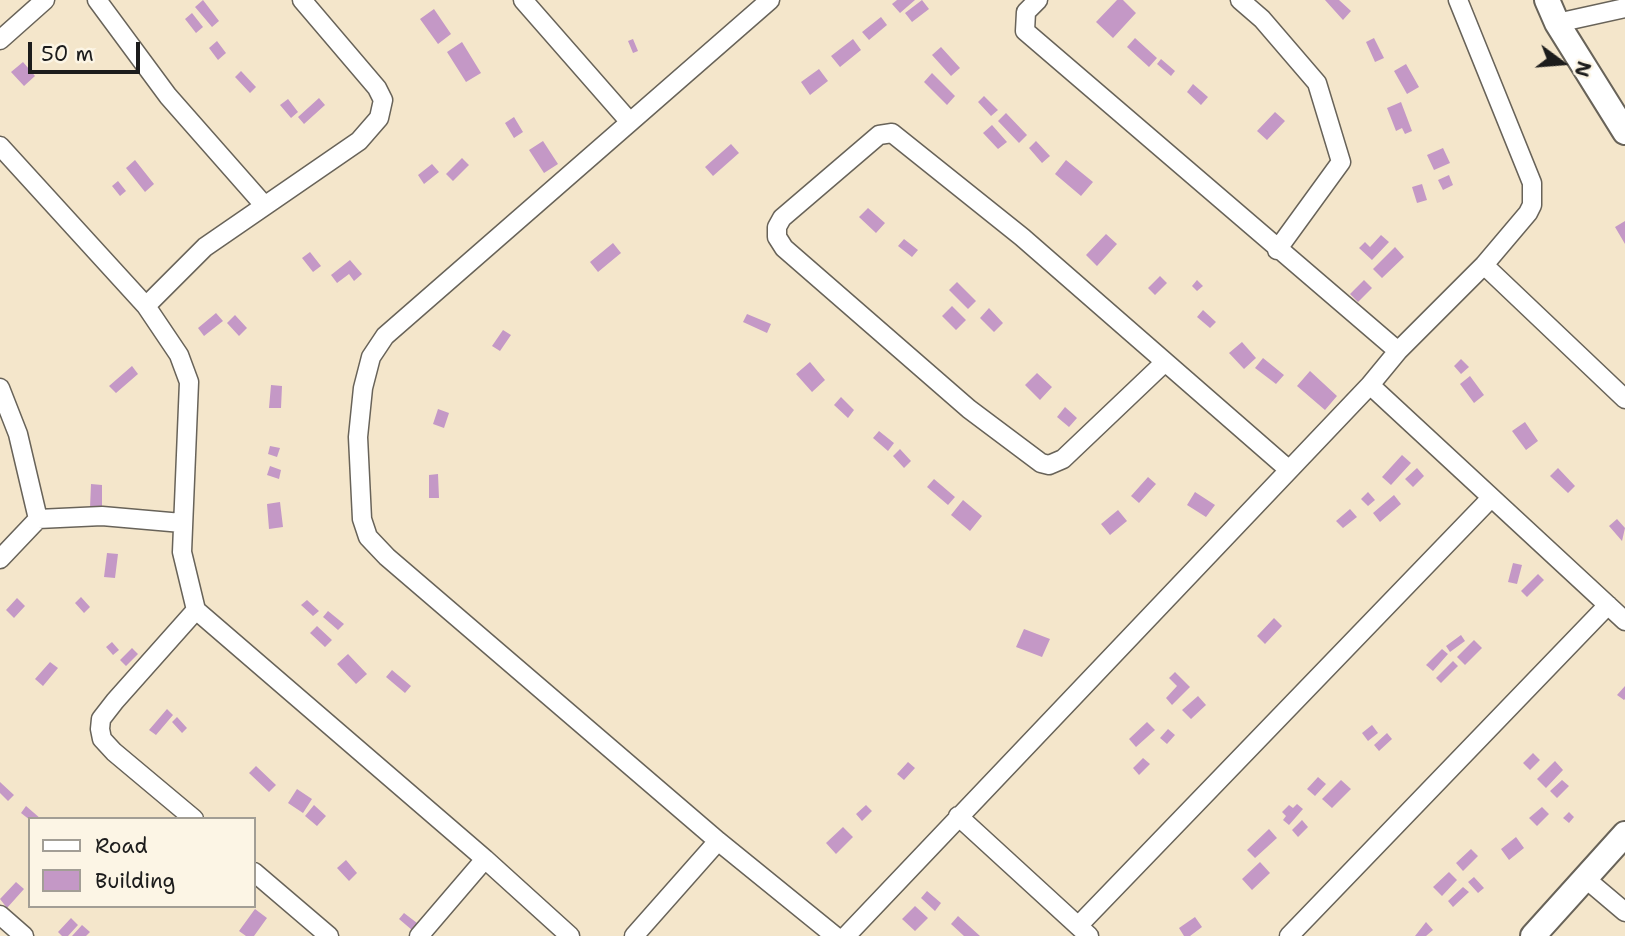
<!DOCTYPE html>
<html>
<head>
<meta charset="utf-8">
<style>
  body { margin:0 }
  #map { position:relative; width:1625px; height:936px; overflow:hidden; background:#f4e6cb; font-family:"Shantell Sans",sans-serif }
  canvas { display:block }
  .legend { position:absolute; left:28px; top:817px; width:228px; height:91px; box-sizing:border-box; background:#fcf5e5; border:2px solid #a29e95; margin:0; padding:9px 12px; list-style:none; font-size:21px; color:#1c1c1c }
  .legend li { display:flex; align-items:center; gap:14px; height:35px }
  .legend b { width:35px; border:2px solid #a29e95 }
  .north { position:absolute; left:1527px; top:28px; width:70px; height:70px; -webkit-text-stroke:5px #fcf5e5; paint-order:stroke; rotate:106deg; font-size:19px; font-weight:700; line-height:28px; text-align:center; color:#1c1c1c }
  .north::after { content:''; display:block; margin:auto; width:24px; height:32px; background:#1c1c1c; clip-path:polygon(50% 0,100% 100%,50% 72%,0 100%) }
  .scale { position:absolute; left:28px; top:42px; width:112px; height:32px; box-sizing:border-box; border:4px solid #1c1c1c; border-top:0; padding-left:9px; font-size:21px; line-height:24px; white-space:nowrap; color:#1c1c1c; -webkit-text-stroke:5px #fcf5e5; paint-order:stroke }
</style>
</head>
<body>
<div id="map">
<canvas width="1625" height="936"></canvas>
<ul class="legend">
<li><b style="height:9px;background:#fff"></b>Road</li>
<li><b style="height:19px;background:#c498c6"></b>Building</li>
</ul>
<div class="north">N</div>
<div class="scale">50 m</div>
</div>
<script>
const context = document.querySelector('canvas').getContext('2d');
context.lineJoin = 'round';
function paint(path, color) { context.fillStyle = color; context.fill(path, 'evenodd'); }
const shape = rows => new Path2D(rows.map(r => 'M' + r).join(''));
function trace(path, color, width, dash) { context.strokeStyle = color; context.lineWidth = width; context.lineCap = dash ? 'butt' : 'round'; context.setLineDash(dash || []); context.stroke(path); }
paint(shape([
  [203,0,219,21,212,27,195,7],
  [897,0,915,0,900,13,892,4],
  [922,0,929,9,912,22,905,13],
  [1117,0,1123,0,1136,13,1113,38,1096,22],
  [1325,0,1339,0,1351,11,1343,20],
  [434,9,451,34,438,44,420,19],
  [192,13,203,27,196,33,185,19],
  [881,17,887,25,869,40,862,32],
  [1135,38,1157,58,1149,67,1127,47],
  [1374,38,1384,58,1375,62,1366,42],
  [633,39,638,51,633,53,628,41],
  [853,39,861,50,840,67,831,56],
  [217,41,226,53,218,60,209,48],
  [462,42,481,73,466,82,447,52],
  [941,47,960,68,951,76,932,55],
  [1161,59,1175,71,1171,76,1157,64],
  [23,62,35,76,24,86,11,72],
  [1406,64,1419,87,1407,94,1394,71],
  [819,69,828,81,810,95,801,82],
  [241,71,256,87,250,93,235,77],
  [932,73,955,96,947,105,924,82],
  [1193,84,1208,97,1201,105,1187,92],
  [984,96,998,110,991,116,978,102],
  [319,98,325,105,304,124,298,117],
  [288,99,298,112,291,118,280,105],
  [1401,102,1412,131,1405,134,1402,128,1396,131,1387,108],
  [1275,112,1285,121,1267,140,1257,131],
  [1006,113,1027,135,1019,143,998,121],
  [514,117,523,132,514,138,505,123],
  [992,125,1007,142,998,149,983,133],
  [543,141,558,164,544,173,529,150],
  [1036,141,1050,156,1042,163,1029,148],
  [731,144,739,153,713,176,705,167],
  [1443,148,1450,163,1434,170,1427,155],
  [462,158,469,165,453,181,446,174],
  [135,160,154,184,145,192,126,168],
  [1066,160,1093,182,1081,196,1055,174],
  [432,164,439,172,424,184,418,175],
  [1449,175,1453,185,1443,190,1438,180],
  [118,181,126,191,120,196,112,186],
  [1422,184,1427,200,1417,203,1412,187],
  [868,208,885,223,876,233,859,217],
  [1625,221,1625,244,1615,227],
  [1106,234,1117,244,1097,266,1086,255],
  [1381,235,1389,242,1372,260,1359,248,1365,242,1370,247],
  [904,239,918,250,912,257,898,246],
  [613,243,621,253,598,272,590,262],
  [1395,247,1404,257,1382,278,1373,269],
  [310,252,321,266,313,272,302,258],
  [350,260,362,274,354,281,349,274,337,283,331,275],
  [1160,276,1167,283,1155,295,1148,288],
  [1197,280,1203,286,1197,291,1192,286],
  [1364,280,1372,288,1358,302,1350,294],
  [957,282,976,301,968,309,949,290],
  [952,306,966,320,956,330,942,316],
  [989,308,1003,323,994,332,980,318],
  [1203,310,1216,322,1210,328,1197,317],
  [216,313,223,321,204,336,198,328],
  [747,314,771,324,767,333,743,322],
  [235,315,247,328,239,336,227,323],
  [503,330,511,335,500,351,492,346],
  [1242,342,1256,358,1244,369,1229,353],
  [1263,358,1284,375,1276,384,1255,368],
  [1461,359,1469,367,1461,374,1454,366],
  [810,362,825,380,812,392,796,374],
  [132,366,138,374,116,393,109,386],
  [1310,371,1337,396,1325,410,1297,386],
  [1037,373,1052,387,1040,400,1025,385],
  [1470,376,1484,395,1474,403,1460,384],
  [271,385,282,386,281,408,269,408],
  [841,397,854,410,848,418,834,405],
  [1065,407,1077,418,1069,427,1057,417],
  [438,409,449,413,444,428,433,424],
  [1525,422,1538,441,1526,450,1512,431],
  [879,431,894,443,888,451,873,438],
  [270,446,280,448,277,457,268,454],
  [900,449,911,461,904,468,893,456],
  [1402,455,1411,463,1391,485,1382,477],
  [270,466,281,470,279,479,267,475],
  [1417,468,1424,476,1413,487,1405,479],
  [1558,468,1575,486,1568,493,1550,476],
  [438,474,439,498,429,498,429,475],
  [1148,477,1156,484,1139,503,1131,496],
  [934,479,955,497,948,505,927,487],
  [91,484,102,485,102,508,90,508],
  [1195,492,1215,505,1206,517,1187,505],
  [1368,492,1375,500,1368,506,1361,499],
  [1394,495,1401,504,1380,522,1373,513],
  [963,500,982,516,970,531,951,515],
  [280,502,283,527,269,529,267,504],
  [1350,509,1357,517,1343,528,1336,521],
  [1118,510,1127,521,1110,535,1101,524],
  [1617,519,1625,528,1622,541,1609,526],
  [107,553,118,554,115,578,104,577],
  [1513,563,1522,565,1517,584,1508,582],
  [1538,574,1544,580,1527,597,1521,591],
  [81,597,90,607,84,613,75,603],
  [17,598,25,606,14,618,6,610],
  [307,600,319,611,313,616,301,605],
  [328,611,344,624,338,630,323,617],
  [1274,618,1282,626,1265,644,1257,636],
  [317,626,332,640,325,647,310,633],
  [1024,629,1050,639,1042,657,1016,647],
  [1461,635,1465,641,1450,652,1446,646],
  [1474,640,1482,648,1465,665,1457,657],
  [112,642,119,650,113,655,106,647],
  [132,648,138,654,126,666,120,660],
  [1442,649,1448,654,1433,671,1426,665],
  [348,654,367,674,356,684,337,664],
  [1453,661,1458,666,1441,683,1436,678],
  [50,662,58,668,43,686,35,679],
  [392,670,411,686,405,693,386,677],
  [1175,672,1190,687,1172,705,1166,698,1177,686,1169,678],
  [1625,686,1625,699,1624,700,1617,695],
  [1198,696,1206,705,1191,719,1182,710],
  [167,709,173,715,156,735,149,730],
  [177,717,187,728,182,733,172,722],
  [1147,722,1155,730,1136,747,1129,739],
  [1372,725,1378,733,1368,741,1362,733],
  [1168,729,1175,735,1167,744,1160,738],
  [1387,733,1392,739,1379,751,1374,745],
  [1533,753,1540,760,1530,770,1523,763],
  [1143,758,1150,764,1139,775,1133,768],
  [1555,761,1563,770,1546,788,1537,779],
  [908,762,915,768,904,780,897,774],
  [256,766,276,785,269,792,249,773],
  [1318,777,1326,784,1315,796,1307,789],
  [1341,780,1351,789,1332,808,1322,799],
  [1562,780,1569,786,1557,798,1550,791],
  [0,782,14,795,8,801,0,793],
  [297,789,312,799,303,813,288,803],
  [1297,804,1303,809,1289,825,1283,820,1286,816,1282,812,1289,805,1293,808],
  [314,805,326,816,317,826,305,816],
  [866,805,872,811,862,821,856,814],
  [26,806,41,819,30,820,21,813],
  [1542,807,1549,814,1537,826,1529,818],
  [1569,812,1574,817,1569,823,1563,818],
  [1302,820,1308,827,1298,837,1292,830],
  [843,827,853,837,836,854,826,843],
  [1269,829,1277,838,1255,858,1247,850],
  [1516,837,1524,848,1509,860,1501,849],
  [1471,849,1478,856,1463,871,1456,863],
  [346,860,357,873,349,881,337,868],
  [1260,862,1270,873,1252,890,1242,879],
  [1449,872,1457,880,1442,896,1433,887],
  [1474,877,1484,888,1478,893,1468,882],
  [16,882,24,889,7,908,0,899],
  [1463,887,1469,892,1453,907,1448,901],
  [927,891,941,903,935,911,921,898],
  [915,906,928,918,915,931,902,919],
  [255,909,267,918,254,936,246,936,239,931],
  [404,913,417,923,412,930,399,919],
  [958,916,980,936,964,936,951,924],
  [1195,917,1202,927,1190,936,1184,936,1179,928],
  [71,918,78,925,68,936,62,936,58,932],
  [1426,922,1433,930,1426,936,1415,936],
  [82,925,90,932,86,936,72,936]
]), '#c498c6');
const street = shape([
  [97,0,168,96,264,205],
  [523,0,629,121],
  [770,0,385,336,371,357,363,388,358,437,362,519,368,537,387,557,718,841,835,936],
  [1038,0,1026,12,1025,31,1398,351],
  [1240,0,1262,19,1317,83,1341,162,1277,250],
  [1557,23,1625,8],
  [0,40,45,0],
  [0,146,146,306,179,355,189,382,182,552,196,610,485,859,570,936],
  [1484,265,1625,399],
  [146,306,205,247,359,141,379,118,383,100,377,88,302,0],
  [1164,363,1063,459,1049,465,1041,463,969,409,784,248,777,237,777,227,782,218,879,135,892,133,1022,237,1288,469],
  [1370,385,1625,621],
  [0,388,18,434,38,519],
  [0,559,38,519,102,516,182,523],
  [958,816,1089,936],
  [194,819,114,752,102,739,100,729,101,719,115,701,196,610],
  [254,872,329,936],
  [1586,879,1625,912],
  [0,915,24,936],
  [1078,926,1491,498],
  [419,936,485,859],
  [634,936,718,841],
  [846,936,1370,385,1398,351,1484,265,1528,213,1532,205,1532,183,1458,0],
  [1289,936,1608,605]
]);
const secondary = shape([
  [1547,0,1557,23,1625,132],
  [1533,936,1625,834]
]);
trace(street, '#686359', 21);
trace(secondary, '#686359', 28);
trace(street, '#fff', 18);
trace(secondary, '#fff', 24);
</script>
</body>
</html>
